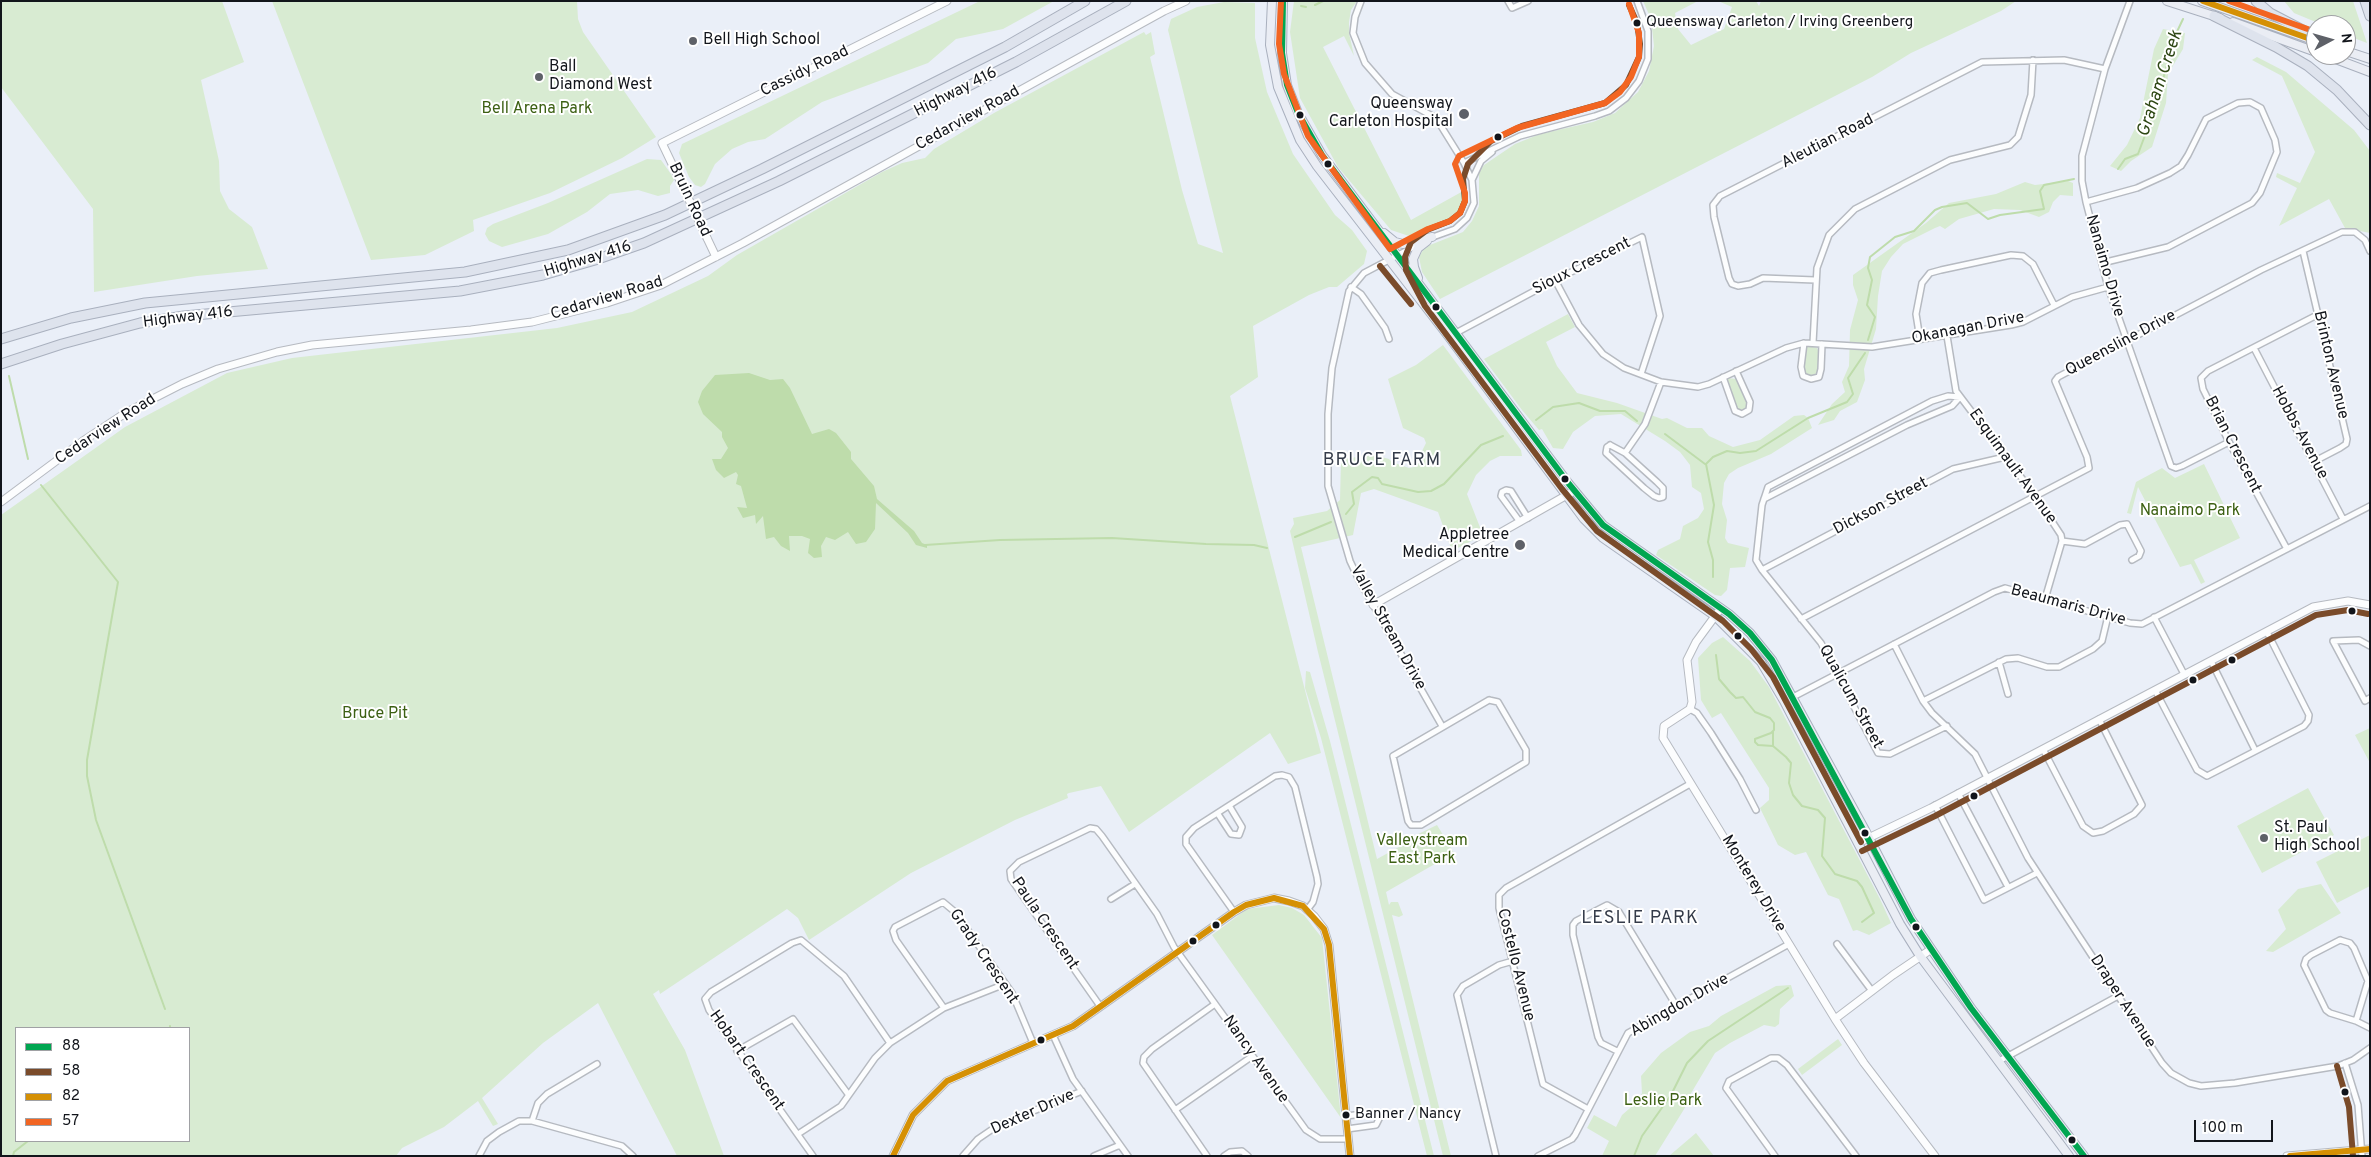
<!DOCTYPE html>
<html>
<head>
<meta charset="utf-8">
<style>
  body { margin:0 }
  #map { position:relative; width:2371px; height:1157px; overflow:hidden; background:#eaeff8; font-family:Overpass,sans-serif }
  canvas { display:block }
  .frame { position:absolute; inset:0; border:2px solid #12151b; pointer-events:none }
  .legend { position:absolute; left:15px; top:1027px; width:175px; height:115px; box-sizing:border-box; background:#fff; border:1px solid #a0a1a4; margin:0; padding:6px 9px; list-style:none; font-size:15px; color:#12151b }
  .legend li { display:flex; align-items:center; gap:10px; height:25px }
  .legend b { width:25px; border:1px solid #a0a1a4 }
  .north { position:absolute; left:2306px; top:15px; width:50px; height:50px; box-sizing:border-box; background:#fff; border:1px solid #a0a1a4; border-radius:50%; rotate:84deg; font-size:14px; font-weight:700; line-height:20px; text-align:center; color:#12151b }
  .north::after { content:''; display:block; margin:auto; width:18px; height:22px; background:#5e6168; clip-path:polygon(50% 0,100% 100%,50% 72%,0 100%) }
  .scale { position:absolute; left:2194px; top:1120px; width:79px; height:22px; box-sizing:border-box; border:2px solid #12151b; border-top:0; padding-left:6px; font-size:15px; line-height:18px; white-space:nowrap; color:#12151b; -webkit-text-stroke:4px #fff; paint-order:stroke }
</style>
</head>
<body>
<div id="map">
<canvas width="2371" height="1157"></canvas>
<div class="frame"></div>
<ul class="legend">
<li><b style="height:6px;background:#00a651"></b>88</li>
<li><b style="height:6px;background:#7a4b2a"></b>58</li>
<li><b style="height:6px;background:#d59004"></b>82</li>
<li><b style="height:6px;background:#f26522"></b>57</li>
</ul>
<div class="north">N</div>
<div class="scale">100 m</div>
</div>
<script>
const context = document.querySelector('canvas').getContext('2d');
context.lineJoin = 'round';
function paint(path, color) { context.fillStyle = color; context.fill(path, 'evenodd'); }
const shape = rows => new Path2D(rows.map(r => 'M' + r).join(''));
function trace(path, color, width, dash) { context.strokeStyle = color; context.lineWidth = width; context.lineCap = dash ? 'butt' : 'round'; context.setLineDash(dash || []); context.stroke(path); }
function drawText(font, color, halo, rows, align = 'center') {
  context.font = font + ' Overpass,sans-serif'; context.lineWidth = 4; context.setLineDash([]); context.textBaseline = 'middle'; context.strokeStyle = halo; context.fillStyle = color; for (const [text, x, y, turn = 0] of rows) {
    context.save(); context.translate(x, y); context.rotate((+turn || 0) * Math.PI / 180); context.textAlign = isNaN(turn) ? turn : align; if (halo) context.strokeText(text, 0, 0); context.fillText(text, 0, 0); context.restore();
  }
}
paint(shape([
  [1,1,222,1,244,62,201,80,219,161,220,191,229,209,252,227,268,269,197,276,94,292,93,209,1,87],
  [272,1,577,1,578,19,583,32,656,137,622,158,550,193,473,220,474,231,425,255,371,260],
  [980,1,1054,1,1003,29,956,39,928,63,822,102,765,139,748,142,732,149,715,164,705,184,701,187,695,185,689,177,679,153,682,144],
  [1294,1,1357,1,1351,10,1349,22,1349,33,1354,56,1344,36,1323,47,1411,220,1465,190,1465,206,1453,223,1412,237,1391,230,1338,167,1300,98,1290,32],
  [1643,1,1698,1,1675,13,1678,29,1691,45,1724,29,1732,7,1718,1,1756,1,1759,6,1761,1,2016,1,2001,11,1911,53,1872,77,1440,299,1422,272,1419,257,1423,250,1430,245,1463,232,1472,221,1479,206,1479,173,1484,165,1515,144,1540,134,1593,122,1615,113,1638,92,1649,71,1654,46,1651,19],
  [2284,1,2353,1,2367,43,2346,35,2346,25,2323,25,2294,13],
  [1224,2,1255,3,1255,38,1267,92,1293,154,1335,215,1352,230,1367,251,1364,264,1337,287,1329,287,1309,295,1253,326,1258,377,1230,396,1321,753,1288,764,1270,733,1129,832,1101,786,1069,793,1067,794,1068,798,1015,820,911,873,809,940,798,918,787,909,660,994,659,990,653,994,685,1050,724,1156,677,1156,598,1003,543,1043,482,1098,498,1124,493,1126,478,1101,444,1127,402,1148,396,1156,1,1156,1,515,125,427,227,373,292,358,557,328,632,312,708,276,737,255,882,172,902,163,925,158,934,149,994,113,1144,32,1146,35,1151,32,1155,54,1150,57,1182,190,1198,244,1223,253,1168,30,1171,19,1197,7],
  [16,1028,189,1028,189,1141,16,1141],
  [2163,29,2185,33,2183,49,2168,74,2166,103,2152,147,2131,161,2121,171,2110,166,2127,145,2140,118,2154,49],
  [2257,57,2286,72,2354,130,2370,151,2370,233,2345,228,2329,199,2279,226,2297,188,2276,177,2277,173,2300,183,2315,152,2282,76,2252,60],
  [647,159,661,160,671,174,674,180,670,186,670,193,658,196,638,190,610,194,587,212,548,234,502,247,489,241,485,234,487,228,493,224,548,203],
  [2068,181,2073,183,2073,196,2060,195,2053,202,2049,212,2039,217,2020,210,1994,209,1959,219,1945,229,1940,226,1935,228,1903,244,1891,257,1882,271,1878,296,1876,329,1864,369,1865,380,1857,402,1840,411,1834,420,1818,425,1832,404,1845,392,1842,382,1849,366,1850,330,1858,300,1853,285,1853,275,1926,223,1949,203,1996,194,2025,182,2035,185],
  [1568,314,1575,327,1546,342,1557,366,1577,393,1617,403,1662,419,1667,418,1687,428,1702,428,1709,436,1733,447,1760,440,1794,416,1804,415,1808,418,1812,428,1771,454,1738,468,1729,474,1724,483,1722,504,1727,520,1725,538,1728,543,1749,548,1745,567,1730,568,1727,590,1721,596,1715,595,1656,555,1658,550,1680,539,1683,526,1698,518,1704,509,1701,493,1692,487,1690,465,1680,452,1665,441,1621,414,1595,416,1573,432,1563,449,1553,448,1542,429,1539,430,1522,410,1484,359],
  [1443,345,1521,450,1522,456,1500,456,1490,461,1476,475,1467,494,1483,535,1452,551,1438,512,1374,489,1361,493,1353,535,1301,547,1377,859,1410,841,1414,836,1437,825,1454,853,1386,892,1389,905,1391,902,1398,902,1403,915,1399,917,1392,915,1451,1156,1443,1156,1318,652,1290,531,1294,524,1293,518,1327,511,1340,500,1341,459,1374,455,1389,459,1392,462,1409,468,1414,467,1426,443,1424,438,1403,428,1388,379,1416,365],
  [1808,346,1817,348,1819,352,1818,373,1810,377,1803,373,1803,369,1805,350],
  [1728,378,1736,379,1749,404,1744,412,1737,410,1727,383],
  [2204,464,2240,538,2194,560,2205,582,2201,584,2191,564,2180,567,2138,487,2131,514,2127,513,2136,482,2162,468,2175,478],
  [1723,637,1750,661,1769,687,1880,899,1891,923,1869,935,1857,930,1853,931,1839,899,1828,895,1806,852,1795,855,1778,845,1760,808,1769,800,1769,788,1721,713,1712,718,1701,700,1698,658,1712,643],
  [1306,671,1310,672,1330,741,1434,1156,1427,1156,1321,738,1305,688],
  [2370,728,2370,763,2355,735],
  [2308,788,2334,835,2262,873,2237,826],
  [2370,835,2370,886,2337,903,2316,862],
  [2321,884,2341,913,2273,952,2266,951,2286,929,2278,910,2298,889],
  [1279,905,1292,908,1304,915,1322,938,1341,1118,1212,935,1247,909],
  [1791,985,1794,996,1780,1009,1779,1024,1775,1027,1764,1025,1730,1043,1715,1053,1690,1095,1691,1098,1655,1156,1602,1156,1609,1141,1587,1128,1594,1115,1616,1127,1622,1115,1637,1102,1642,1093,1641,1076,1661,1053,1690,1032,1709,1026,1721,1016,1776,986],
  [1838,1039,1842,1045,1802,1075,1798,1069],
  [1696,1133,1714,1156,1669,1156]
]), '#d8ebd2');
paint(shape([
  [749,373,770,380,783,379,790,388,812,434,829,429,836,433,851,452,851,459,874,486,877,499,914,531,922,543,927,545,927,548,916,545,908,533,876,503,875,529,866,542,856,544,848,532,835,540,826,537,821,546,822,557,814,558,808,553,810,539,802,536,789,536,790,551,781,546,774,537,766,539,763,516,756,524,755,515,743,518,737,507,747,508,741,486,736,484,738,475,736,472,724,478,716,470,712,459,721,459,728,448,722,437,722,432,703,414,698,402,702,391,715,375]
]), '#bedcab');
trace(shape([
  [1315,5,1323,1],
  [1301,6,1306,7],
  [2118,169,2125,159,2138,154,2156,106,2174,38,2183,19],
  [1868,340,1875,317,1867,305,1872,280,1868,268,1870,257,1895,237,1914,231,1935,210,1942,207,1967,203,1988,219,2000,215,2044,209,2040,191,2044,185,2074,179],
  [9,376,28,459],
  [1536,420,1553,407,1579,403,1600,411,1625,411,1637,421],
  [1665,434,1705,464],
  [41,485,118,582,87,760,87,776,96,820,165,1009],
  [1346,514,1354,504,1352,492,1372,477,1378,478,1382,484,1418,492,1431,491,1444,484,1481,445,1503,436],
  [1295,537,1331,522],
  [925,545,1000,540,1112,538,1206,544,1254,545,1267,548],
  [1713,577,1713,560,1708,542,1714,505,1706,464,1713,457,1727,451,1740,453,1756,451,1808,418,1847,402,1853,394,1848,378,1865,353],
  [1716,655,1719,679,1730,692,1736,698,1743,697,1755,712,1770,718,1774,723,1774,730,1771,733,1755,739,1755,742,1758,745,1773,746,1786,757,1791,763,1789,783,1793,795,1802,806,1818,810,1825,818,1822,856,1835,874,1857,881,1862,887,1874,913,1862,922],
  [1773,731,1773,746],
  [170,1026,170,1028],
  [13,1156,14,1152,28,1141],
  [1634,1156,1642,1136,1671,1095,1687,1063,1708,1041,1788,988]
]), '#bedcab', 2);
const street = shape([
  [1361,1,1355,17,1353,33,1365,63,1392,94,1436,118,1464,163,1472,180,1474,203,1467,218,1455,229,1430,238],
  [1508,1,1512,8,1528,1],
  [2130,1,2105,69,2082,156,2082,181,2086,202,2108,287,2171,466,2176,468,2182,466,2229,442],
  [1464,163,1520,136,1595,116,1609,111,1626,98,1639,81,1648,59,1648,31,1637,1],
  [1472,180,1481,161,1492,152],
  [2086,202,2137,188,2170,173,2181,166,2188,155,2206,119,2238,103,2250,102,2261,108,2275,140,2277,152,2260,193,2252,203,2168,247,2102,263],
  [1421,243,1364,273,1349,291,1332,368,1328,414,1328,486,1350,561,1359,580,1442,726],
  [2303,251,2347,439,2346,444,2340,448,2315,461],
  [1555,280,1579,325,1603,354,1624,368,1661,382,1698,387,1709,384,1786,348,1804,343,1872,347,2011,325,2023,322,2072,297,2108,287],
  [1815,280,1763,278,1750,284,1738,286,1732,284,1729,278,1714,217,1713,205,1720,196,1982,62,2064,60,2105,69],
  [1351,287,1361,294,1385,328,1389,339],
  [1454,334,1555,280,1642,237,1660,316,1641,374],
  [1947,336,1956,391,2036,497,2061,535,2062,541,2045,599],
  [1920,339,1916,314,1922,283,1930,273,1941,270,2011,255,2023,256,2033,264,2054,305],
  [1804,343,1801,367,1803,376,1811,379,1819,377,1821,369,1822,344],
  [1813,343,1817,268,1829,235,1855,209,1950,160,2010,145,2018,137,2031,95,2033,60],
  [2254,348,2343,519],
  [1723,377,1735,411,1742,414,1749,410,1750,402,1736,371],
  [1610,445,1625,453,1657,482,1663,488,1663,497,1659,498,1654,496,1644,488,1606,453,1607,447,1610,445],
  [1625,453,1645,424,1661,382],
  [1764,499,1907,425,1952,406,1960,397],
  [1520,522,1501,496,1502,492,1506,490,1511,491,1528,518],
  [2062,541,2085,544,2120,525,2127,524,2141,551,2139,556,2132,560],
  [2287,549,2229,442,2203,389,2201,378,2208,371,2319,314],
  [1762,570,1953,469,2005,457],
  [2154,617,2184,674],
  [1801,619,2089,468,2087,457,2055,381,2058,377,2261,270,2342,232,2355,232,2365,240,2370,251],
  [1894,644,1923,701,1932,713,1975,754,2028,858,2162,1063,2171,1073,2189,1083,2201,1086,2235,1083,2338,1066,2353,1060,2370,1048],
  [2370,646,2359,640,2333,641,2365,701,2370,698],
  [2211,661,2255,750],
  [1999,662,2008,694],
  [2155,690,2197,770,2207,776,2304,726,2308,721,2309,715,2267,632],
  [1793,697,1994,592,2005,588,2130,623,2142,624,2370,506],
  [1489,700,1498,702,1526,750,1526,762,1421,825,1411,825,1408,821,1393,756,1489,700],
  [1923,701,2006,659,2018,658,2047,667,2059,667,2093,649,2102,641,2108,616],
  [1690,709,1697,713,1711,733,1740,779,1756,810],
  [1947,726,1890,754,1878,753,1821,643,1762,570,1756,560,1762,505,1768,487,1932,401,1948,396,1960,397],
  [2043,749,2083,826,2093,833,2103,831,2134,814,2142,805,2099,719],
  [1958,793,2008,887],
  [1935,805,1984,900,2037,873],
  [1218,814,1231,834,1239,835,1242,827,1230,807],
  [1111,899,1135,884],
  [1234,912,1186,844,1186,837,1194,828,1275,776,1282,775,1289,777,1295,787,1317,877,1318,884,1313,902,1307,910],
  [2340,940,2350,943,2354,948,2368,981,2356,1021,2330,1013,2326,1010,2304,965,2306,959,2311,955,2340,940],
  [1837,944,1872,991],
  [1100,1006,1011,879,1010,871,1019,862,1090,828,1096,829,1102,836,1157,914,1174,947,1306,1130,1320,1139,1348,1139],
  [944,1008,896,940,893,931,895,927,943,902,955,912,1012,993,1033,1043],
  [2356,1021,2370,1028],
  [1053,1035,1073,1079,1128,1156],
  [737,1051,793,1019,848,1094],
  [1617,1051,1601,1043,1598,1037,1573,935,1573,925,1576,921,1607,905,1619,912,1677,1007],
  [1999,1061,2118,996],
  [2345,1063,2358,1105,2362,1156],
  [1588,1109,1543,1084,1499,908,1499,895,1506,888,1690,784],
  [1175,1110,1251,1057],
  [1346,1116,1372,1113,1376,1114,1379,1119,1376,1125,1347,1129],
  [532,1121,538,1103,547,1094,597,1064],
  [798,1134,841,1106,875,1058,890,1043,944,1008,1005,984],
  [479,1156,487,1141,499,1132,519,1121,532,1121,622,1146,633,1156],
  [813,1156,709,1010,705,999,711,992,792,943,801,940,844,976,890,1043],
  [963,1156,978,1139,997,1126,1082,1091],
  [1094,1156,1120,1145],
  [1207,1156,1143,1063,1144,1057,1152,1049,1215,1004],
  [1224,1156,1230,1152,1242,1151,1248,1156],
  [1496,1156,1457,995,1463,986,1499,965,1513,961],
  [1538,1156,1572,1139,1575,1135,1628,1033,1789,944],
  [1775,1156,1726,1088,1729,1081,1771,1058,1778,1058,1787,1065,1856,1156]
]);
const secondary = shape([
  [682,185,662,143,947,1],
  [707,238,716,257],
  [1,502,83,441,127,412,182,384,218,369,277,352,312,345,471,330,532,322,607,303,661,285,743,243,1164,11,1186,1],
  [1373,605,1574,491],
  [1721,608,1696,642,1687,660,1692,702,1690,709,1664,726,1663,738,1835,1019,1864,1063,1935,1156],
  [1858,843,1931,808,2313,607,2348,601,2370,605],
  [1835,1019,1893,975,1930,950],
  [893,1156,913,1115,947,1081,1073,1026,1234,912,1246,905,1274,898,1289,901,1303,906,1314,916,1324,929,1329,945,1350,1156],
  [2287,1156,2370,1149]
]);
const primary = shape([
  [1272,1,1270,45,1278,87,1300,140,1317,166,1449,337,1584,519,1603,538,1715,616,1761,662,1784,701,1900,924,1920,956,2069,1156],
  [1283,1,1282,53,1287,85,1298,113,1322,155,1569,484,1603,525,1729,614,1750,633,1772,660,1866,832,1911,919,1971,1008,2084,1156],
  [2167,1,2220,18],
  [2202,1,2316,41],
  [2233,22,2316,52],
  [2346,51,2370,59],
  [2325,55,2370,72],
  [1384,233,1395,242,1403,244,1432,237],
  [1418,278,1414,267,1413,259,1418,248,1427,241]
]);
const highway = shape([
  [2256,1,2270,13,2316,37],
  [2365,1,2370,16],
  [2214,16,2276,47,2308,66,2337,90,2370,125],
  [1,339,71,318,145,303,465,272,568,250,665,215,762,169,1005,47,1085,1],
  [1,364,62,344,140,323,184,316,460,291,543,275,595,260,644,243,779,181,1016,62,1126,1]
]);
trace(street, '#b6bac1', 8);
trace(secondary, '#b6bac1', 9);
trace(primary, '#a9b0be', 10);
trace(highway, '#a9b0be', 11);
trace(street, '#fcfdfe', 5);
trace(secondary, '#fcfdfe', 7);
trace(primary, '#eaedf4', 8);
trace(highway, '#dee3ed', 9);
const secondaryBridge = shape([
  [682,185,707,238]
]);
trace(secondaryBridge, '#b6bac1', 9, []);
trace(secondaryBridge, '#fcfdfe', 7);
trace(shape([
  [1283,1,1282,53,1287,85,1298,113,1322,155,1569,484,1603,525,1729,614,1750,633,1772,660,1911,919,1971,1008,2084,1156]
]), '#00a651', 6);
trace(shape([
  [1629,5,1637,23,1640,44,1639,57,1626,85,1605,103,1522,126,1491,141,1468,164,1463,179,1465,201,1460,213,1450,221,1427,230,1411,242,1405,257,1406,270,1425,306,1562,489,1597,531,1723,621,1751,649,1773,677,1861,842],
  [1380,266,1411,304],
  [1862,851,1935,816,2316,615,2348,610,2368,614],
  [2337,1066,2349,1107,2353,1156]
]), '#7a4b2a', 6);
trace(shape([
  [2203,1,2316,41],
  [893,1156,913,1115,947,1081,1073,1026,1234,912,1246,905,1274,898,1303,906,1324,929,1329,945,1350,1156],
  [2290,1156,2370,1149]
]), '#d59004', 6);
trace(shape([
  [1281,1,1279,44,1284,74,1308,136,1390,249,1428,229,1450,221,1460,213,1465,201,1465,193,1455,164,1459,156,1517,128,1605,103,1620,92,1631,77,1639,57,1639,33,1629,4],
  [2229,1,2316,32]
]), '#f26522', 6);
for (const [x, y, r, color] of [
  [1637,23,4.5,"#12151b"],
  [693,41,5,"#5e6168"],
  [539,77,5,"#5e6168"],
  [1464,114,6,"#5e6168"],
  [1300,115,4.5,"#12151b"],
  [1498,137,4.5,"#12151b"],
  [1328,164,4.5,"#12151b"],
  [1436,307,4.5,"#12151b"],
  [1565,479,4.5,"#12151b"],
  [1520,545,6,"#5e6168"],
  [2352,611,4.5,"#12151b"],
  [1738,636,4.5,"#12151b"],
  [2232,660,4.5,"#12151b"],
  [2193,680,4.5,"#12151b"],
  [1974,796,4.5,"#12151b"],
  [1865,833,4.5,"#12151b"],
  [2264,838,5,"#5e6168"],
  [1216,925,4.5,"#12151b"],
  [1916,927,4.5,"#12151b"],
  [1193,941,4.5,"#12151b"],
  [1041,1040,4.5,"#12151b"],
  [2345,1092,4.5,"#12151b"],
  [1346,1115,4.5,"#12151b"],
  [2072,1140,4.5,"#12151b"]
]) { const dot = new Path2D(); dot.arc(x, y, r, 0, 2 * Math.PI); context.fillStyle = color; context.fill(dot); trace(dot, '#fff', 2); }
drawText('15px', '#12151b', '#fff', [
  ["Queensway Carleton / Irving Greenberg",1646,23],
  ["Banner / Nancy",1355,1115]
], 'left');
drawText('16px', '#12151b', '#fff', [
  ["Bell High School",703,41],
  ["Ball",549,68],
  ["Diamond West",549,86],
  ["Queensway",1453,105,"right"],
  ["Carleton Hospital",1453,123,"right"],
  ["Appletree",1509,536,"right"],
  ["Medical Centre",1509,554,"right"],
  ["St. Paul",2274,829],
  ["High School",2274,847]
], 'left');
drawText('16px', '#12151b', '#fff', [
  ["Cassidy Road",805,72,-26],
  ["Highway 416",956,93,-27],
  ["Cedarview Road",968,119,-29],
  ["Aleutian Road",1828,142,-27],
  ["Bruin Road",689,200,65],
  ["Highway 416",588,260,-17],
  ["Nanaimo Drive",2104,266,74],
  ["Sioux Crescent",1582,267,-27],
  ["Cedarview Road",607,299,-17],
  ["Highway 416",188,318,-7],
  ["Okanagan Drive",1968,329,-11],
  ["Queensline Drive",2121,344,-28],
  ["Brinton Avenue",2330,365,77],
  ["Cedarview Road",106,430,-33],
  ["Hobbs Avenue",2299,433,62],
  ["Brian Crescent",2232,445,63],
  ["Esquimault Avenue",2012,467,54],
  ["Dickson Street",1881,507,-28],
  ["Beaumaris Drive",2068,606,15],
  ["Valley Stream Drive",1387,628,61],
  ["Qualicum Street",1850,697,61],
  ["Monterey Drive",1753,884,59],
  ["Paula Crescent",1044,924,56],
  ["Grady Crescent",983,957,56],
  ["Costello Avenue",1515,965,76],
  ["Draper Avenue",2122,1002,57],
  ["Abingdon Drive",1680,1006,-30],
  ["Nancy Avenue",1255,1060,55],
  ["Hobart Crescent",746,1061,55],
  ["Dexter Drive",1033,1113,-24]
]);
drawText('16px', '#3c6013', '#fff', [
  ["Bell Arena Park",537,110],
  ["Nanaimo Park",2190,512],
  ["Bruce Pit",375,715],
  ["Valleystream",1422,842],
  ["East Park",1422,860],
  ["Leslie Park",1663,1102]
]);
drawText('italic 18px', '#2e4714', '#fff', [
  ["Graham Creek",2161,84,-72]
]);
context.letterSpacing = '1px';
drawText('18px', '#343b49', '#fff', [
  ["BRUCE FARM",1382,461],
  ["LESLIE PARK",1640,919]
]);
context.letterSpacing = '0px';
</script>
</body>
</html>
